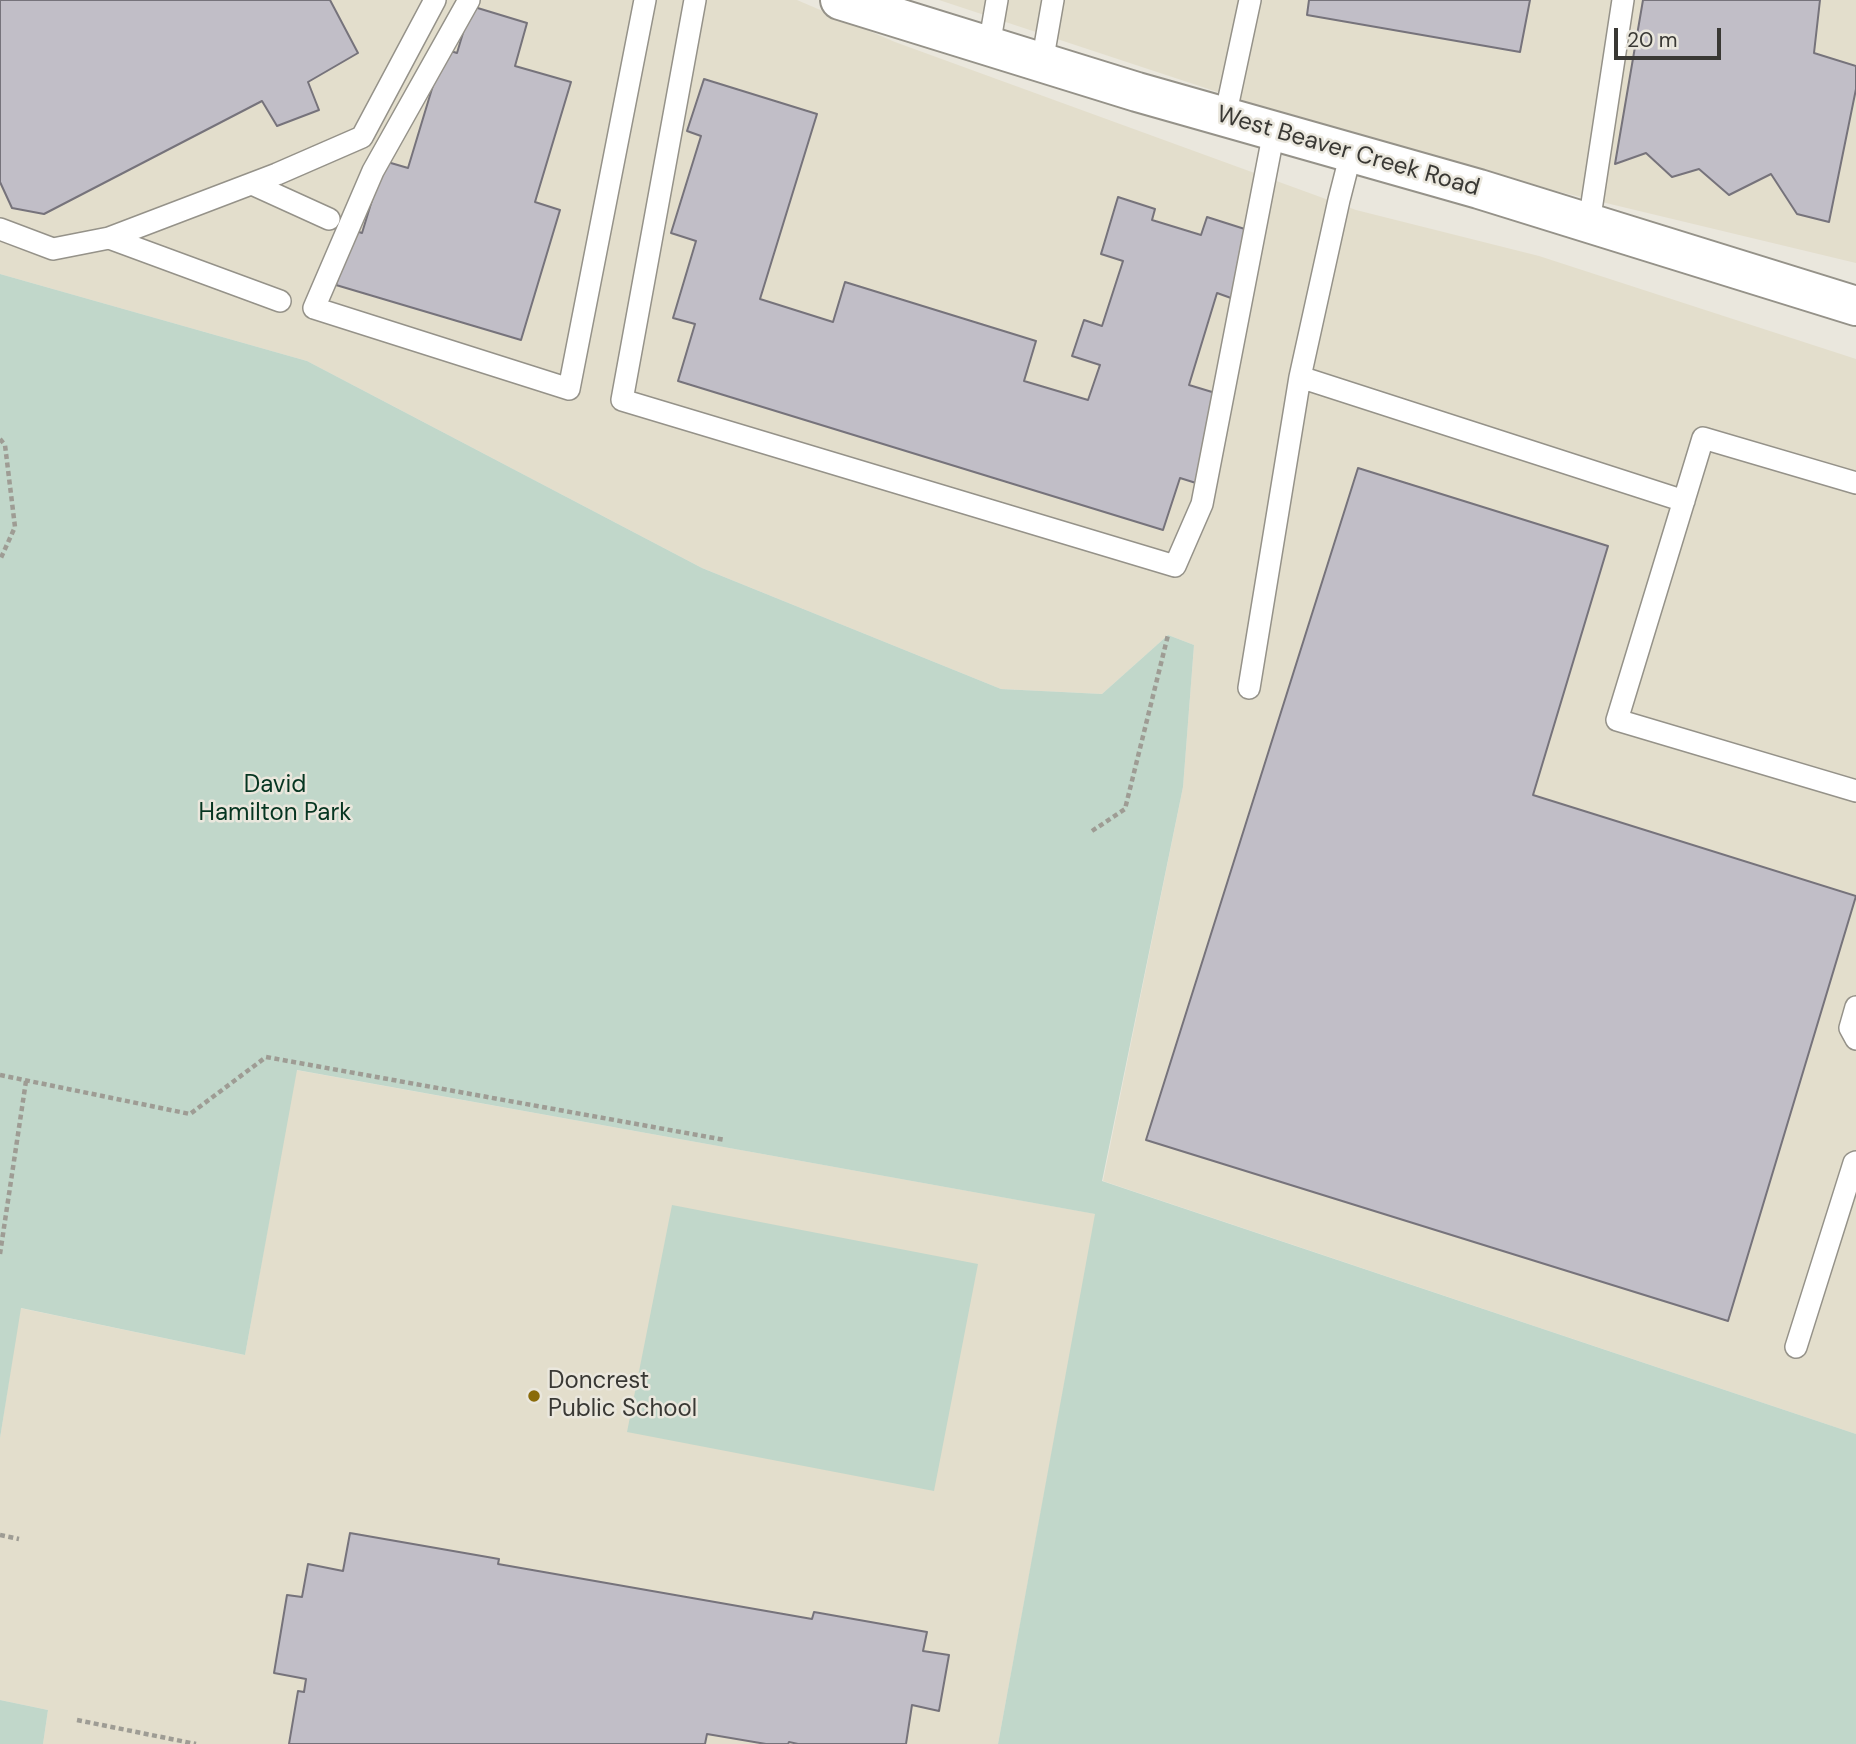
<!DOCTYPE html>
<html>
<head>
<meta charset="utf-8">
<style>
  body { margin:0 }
  #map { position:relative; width:1856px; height:1744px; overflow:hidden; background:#eae7dd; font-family:"DM Sans",sans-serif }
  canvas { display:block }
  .scale { position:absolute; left:1614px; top:28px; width:107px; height:32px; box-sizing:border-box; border:4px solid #393834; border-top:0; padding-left:9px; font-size:21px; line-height:24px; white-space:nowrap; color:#393834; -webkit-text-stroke:5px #eae7dd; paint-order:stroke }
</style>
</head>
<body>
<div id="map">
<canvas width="1856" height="1744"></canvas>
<div class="scale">20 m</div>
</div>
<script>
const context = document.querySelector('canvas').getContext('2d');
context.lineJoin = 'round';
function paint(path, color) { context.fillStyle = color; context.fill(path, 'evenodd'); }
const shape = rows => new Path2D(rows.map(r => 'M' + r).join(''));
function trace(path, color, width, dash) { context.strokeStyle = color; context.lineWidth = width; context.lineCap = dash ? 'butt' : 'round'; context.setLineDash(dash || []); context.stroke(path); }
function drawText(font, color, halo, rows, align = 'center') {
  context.font = font + ' "DM Sans",sans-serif'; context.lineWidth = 5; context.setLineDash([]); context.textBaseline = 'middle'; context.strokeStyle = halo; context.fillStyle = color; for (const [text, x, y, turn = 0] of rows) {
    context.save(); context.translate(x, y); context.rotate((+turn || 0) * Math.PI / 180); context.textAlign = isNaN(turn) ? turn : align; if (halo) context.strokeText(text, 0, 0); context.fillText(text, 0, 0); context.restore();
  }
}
paint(shape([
  [0,0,797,0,895,42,1356,210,1539,256,1856,359,1856,1434,1103,1181,1183,787,1194,645,1168,635,1102,694,1001,689,702,568,307,361,0,274],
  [939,0,1856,0,1856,263,1556,191,1260,106],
  [296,1070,1096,1214,998,1744,43,1744,48,1710,0,1700,0,1438,20,1308,245,1355]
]), '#e3decc');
paint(shape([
  [0,274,307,361,702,568,1001,689,1102,694,1168,635,1194,645,1183,787,1102,1181,1856,1434,1856,1744,998,1744,1095,1214,297,1070,245,1355,21,1308,0,1438],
  [672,1205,978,1264,934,1491,627,1432],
  [0,1700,48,1710,43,1744,0,1744]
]), '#c1d7ca');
const building = shape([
  [0,0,330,0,358,53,308,82,319,110,277,126,262,101,44,214,12,208,0,182,0,0],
  [1309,0,1530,0,1520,52,1307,15,1309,0],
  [1643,0,1820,0,1814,53,1856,66,1856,89,1829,222,1797,214,1771,174,1729,195,1699,169,1672,177,1646,153,1615,164,1643,0],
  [471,6,527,23,515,66,571,82,535,202,560,210,521,340,336,285,353,230,362,233,384,161,408,168,444,49,457,53,471,6],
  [704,79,817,114,760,299,833,322,845,282,1036,341,1024,381,1088,400,1100,365,1072,356,1084,320,1102,326,1123,261,1101,254,1118,197,1155,209,1152,220,1201,235,1207,217,1251,231,1231,298,1217,293,1189,385,1222,395,1196,483,1180,478,1163,530,678,381,695,324,673,318,696,241,671,233,701,136,687,131,704,79],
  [1358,468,1608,546,1533,795,1856,896,1728,1321,1146,1140,1358,468],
  [350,1533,499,1559,498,1564,812,1619,814,1612,927,1632,923,1651,949,1655,939,1711,912,1705,906,1744,798,1744,789,1742,788,1744,766,1744,707,1734,705,1744,289,1744,298,1691,304,1692,306,1679,274,1673,287,1595,302,1597,308,1564,343,1571,350,1533]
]);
paint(building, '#c1bec7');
trace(building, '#76737b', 2);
const service = shape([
  [469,0,373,171,314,308,569,389,645,0],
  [695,0,622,400,1175,566,1202,504,1274,131],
  [989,46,997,0],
  [1042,63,1053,0],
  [1225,117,1250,0],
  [252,184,329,219],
  [1589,223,1623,0],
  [0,229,53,249,109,238,277,174,362,137,435,0],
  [109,238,280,301],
  [1300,377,1684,501],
  [1856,483,1703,438,1617,720,1856,791],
  [1249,688,1300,377,1339,200,1351,153],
  [1856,1007,1850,1028,1856,1039],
  [1796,1347,1854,1163,1856,1162]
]);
const tertiary = shape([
  [840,0,1137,92,1479,189,1856,306]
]);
trace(service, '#959289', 24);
trace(tertiary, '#959289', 42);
trace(shape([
  [0,439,5,445,15,527,0,560],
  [1092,831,1125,809,1168,635],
  [0,1075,190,1114,266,1057,725,1140],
  [0,1254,26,1081],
  [0,1535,19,1539],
  [77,1720,196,1744]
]), '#9e9c94', 4.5, [5, 3.5]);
trace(service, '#fff', 21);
trace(tertiary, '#fff', 38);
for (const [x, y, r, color] of [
  [534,1396,7,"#8a6b0a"]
]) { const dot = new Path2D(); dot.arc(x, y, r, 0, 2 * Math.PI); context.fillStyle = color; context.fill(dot); trace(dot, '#eae7dd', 2.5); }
drawText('24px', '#393834', '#eae7dd', [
  ["West Beaver Creek Road",1348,152,16]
]);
drawText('24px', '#063521', '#eae7dd', [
  ["David",275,786],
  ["Hamilton Park",275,814]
]);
drawText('24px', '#393834', '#eae7dd', [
  ["Doncrest",548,1382],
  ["Public School",548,1410]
], 'left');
</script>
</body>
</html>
